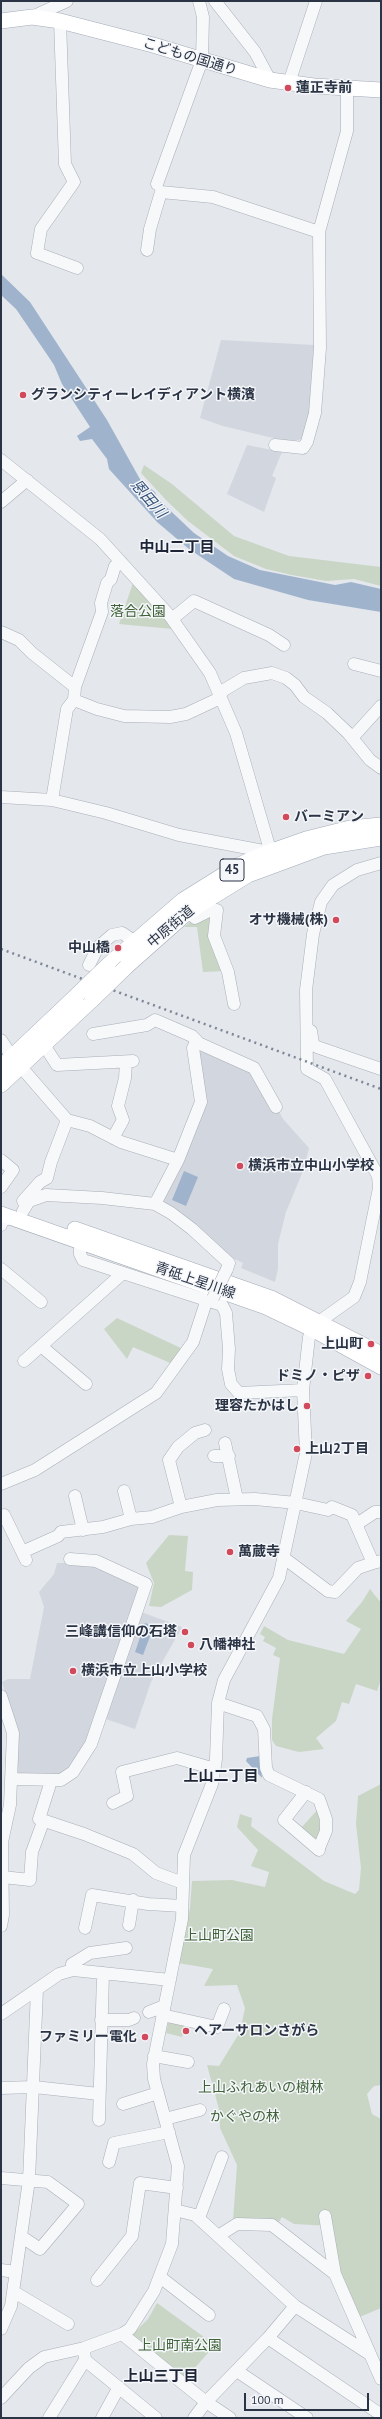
<!DOCTYPE html>
<html>
<head>
<meta charset="utf-8">
<style>
  body { margin:0 }
  #map { position:relative; width:382px; height:2419px; overflow:hidden; background:#e4e7ec; font-family:"PT Sans",sans-serif }
  canvas { display:block }
  .frame { position:absolute; inset:0; border:2px solid #2b3445; pointer-events:none }
  .scale { position:absolute; left:244px; top:2393px; width:125px; height:18px; box-sizing:border-box; border:2px solid #2b3445; border-top:0; padding-left:5px; font-size:12px; line-height:14px; white-space:nowrap; color:#2b3445; -webkit-text-stroke:3px #f4f6f9; paint-order:stroke }
</style>
</head>
<body>
<div id="map">
<canvas width="382" height="2419"></canvas>
<div class="frame"></div>
<div class="scale">100 m</div>
</div>
<script>
const context = document.querySelector('canvas').getContext('2d');
context.lineJoin = 'round';
function paint(path, color) { context.fillStyle = color; context.fill(path, 'evenodd'); }
const shape = rows => new Path2D(rows.map(r => 'M' + r).join(''));
function trace(path, color, width, dash) { context.strokeStyle = color; context.lineWidth = width; context.lineCap = dash ? 'butt' : 'round'; context.setLineDash(dash || []); context.stroke(path); }
function drawText(font, color, halo, rows, align = 'center') {
  context.font = font + ' "PT Sans","Noto Sans JP",sans-serif'; context.lineWidth = 3; context.setLineDash([]); context.textBaseline = 'middle'; context.strokeStyle = halo; context.fillStyle = color; for (const [text, x, y, turn = 0] of rows) {
    context.save(); context.translate(x, y); context.rotate((+turn || 0) * Math.PI / 180); context.textAlign = isNaN(turn) ? turn : align; if (halo) context.strokeText(text, 0, 0); context.fillText(text, 0, 0); context.restore();
  }
}
paint(shape([
  [221,340,314,345,309,416,303,439,291,441,273,438,223,426,200,418],
  [247,445,282,452,272,476,276,478,264,512,227,494],
  [202,1048,261,1076,283,1119,309,1148,303,1171,286,1212,278,1244,278,1269,275,1282,241,1268,243,1263,222,1253,158,1203,201,1103,197,1051],
  [57,1563,96,1563,142,1586,90,1742,68,1776,21,1777,18,1772,18,1733,2,1682,8,1679,30,1679,44,1607,39,1592,54,1574],
  [141,1612,182,1627,151,1682,135,1729,106,1719]
]), '#d2d6de');
paint(shape([
  [144,465,172,484,234,536,289,556,381,567,381,586,354,579,326,581,292,575,266,569,234,556,188,521,167,501,141,473],
  [133,583,173,629,119,624],
  [210,913,224,971,203,972,197,927,184,927,192,921,202,921],
  [117,1318,185,1350,175,1365,133,1347,127,1359,104,1329],
  [169,1535,188,1536,185,1571,193,1572,192,1590,161,1607,149,1606,154,1583,146,1563],
  [370,1589,381,1603,381,1679,377,1691,356,1684,349,1704,342,1702,336,1721,316,1738,324,1749,299,1752,276,1746,272,1740,272,1719,280,1658,273,1655,276,1648,263,1641,265,1637,260,1634,264,1626,288,1640,344,1654,361,1629,346,1621,362,1602],
  [381,1784,381,2085,374,2086,367,2094,372,2114,381,2119,381,2308,355,2319,339,2280,330,2226,294,2224,282,2217,278,2223,233,2221,237,2165,220,2128,219,2109,207,2065,219,2066,240,2032,245,2008,237,1985,204,1986,213,1969,178,1963,190,1908,192,1881,232,1880,265,1887,269,1872,251,1866,258,1850,237,1827,240,1814,252,1818,251,1826,324,1881,355,1894,359,1890,361,1868,356,1824,358,1796],
  [319,1808,320,1835,317,1841,301,1828],
  [169,2020,185,2024,182,2037,166,2033],
  [157,2303,215,2345,186,2378,131,2336,148,2319]
]), '#c9d6c5');
paint(shape([
  [1,274,30,302,107,420,141,481,155,492,158,499,194,533,228,556,260,570,335,585,351,582,381,589,381,612,308,600,234,579,189,549,157,522,109,469,107,459,92,439,80,441,77,436,90,427,62,384,54,365,46,353,16,309,1,295],
  [184,1171,198,1177,186,1206,172,1200],
  [145,1623,154,1626,143,1655,135,1652],
  [260,1756,262,1778,246,1761,247,1758]
]), '#9fb4cc');
const minor = shape([
  [215,1,255,52,270,80],
  [32,17,67,1],
  [60,21,65,164,74,182,41,229,37,253,77,268],
  [289,83,316,1],
  [157,184,202,60,203,17,199,1],
  [147,250,150,229,161,192,213,197,319,232],
  [275,445,303,448,307,442,315,413,320,348,319,232,347,131,347,89],
  [1,460,100,539,170,616,210,673,236,733,273,860],
  [1,502,27,480],
  [172,619,194,601,269,635,284,645],
  [1,632,19,640,32,653,75,687],
  [354,664,381,671],
  [74,700,97,709,124,716,170,717,186,714,216,700,224,690,244,678,272,673,286,678,295,685,304,697,327,713,348,733,370,760,381,768],
  [352,738,381,706],
  [1,797,52,800,106,813,179,835,269,852],
  [52,800,67,709,74,700,75,687,102,612,101,603,107,583,111,579,115,566,122,563],
  [188,912,195,918,211,910,217,910,214,936,228,972,234,1004],
  [89,965,98,947,112,935,122,933,134,941],
  [311,1031,313,1044,317,1047,381,1069],
  [93,1034,147,1025,155,1020,192,1036,197,1041,196,1042],
  [1,1040,12,1057],
  [44,1045,57,1065,133,1061],
  [21,1067,67,1120,90,1126,121,1142,178,1160,201,1102,193,1048,196,1042,254,1068,276,1107],
  [113,1138,123,1120,118,1106,125,1078,126,1062],
  [1,1160,13,1170,1,1187],
  [23,1201,40,1182,47,1178,51,1162,67,1120],
  [155,1204,178,1160],
  [23,1211,29,1201,46,1195,102,1198,155,1204,171,1213,192,1229,229,1263,227,1269],
  [1,1225,2,1221,12,1217],
  [80,1242,80,1254,83,1260,222,1305,226,1313,229,1349,228,1369,231,1384,239,1393,303,1390],
  [1,1269,41,1302],
  [41,1346,123,1273],
  [24,1361,41,1346,86,1384],
  [225,1443,237,1499],
  [214,1456,229,1456],
  [1,1484,35,1470,156,1393,193,1342,207,1299],
  [124,1491,131,1519,152,1517,181,1507,217,1500,255,1499,296,1503,328,1510,332,1507,352,1515,373,1563,381,1561],
  [75,1496,83,1530],
  [181,1507,169,1460,178,1447,195,1433,205,1430],
  [4,1515,26,1560],
  [357,1524,375,1512,381,1512],
  [22,1552,58,1536,61,1532,103,1527,131,1519],
  [284,1558,328,1591,335,1592,358,1568,373,1563],
  [1,1696,13,1733,10,1805,2,1842,3,1915,1,1926],
  [218,1703,257,1716,264,1729,266,1768,269,1775,319,1799,326,1819,326,1831,319,1848],
  [12,1779,61,1780,73,1772,91,1744,146,1584,96,1561,70,1559],
  [51,1781,39,1819,84,1834,133,1854,156,1873,183,1883],
  [306,1792,284,1820,319,1850],
  [113,1803,127,1796,122,1772,177,1758,215,1769],
  [3,1877,30,1880,32,1852,43,1822],
  [129,1925,133,1900],
  [85,1928,92,1895,148,1904,182,1906],
  [73,1970,72,1964,90,1953,126,1948],
  [149,2012,164,2006],
  [1,2014,59,1974,73,1970,170,1980],
  [162,2015,217,2027,224,2009],
  [101,2020,129,2020,134,2018],
  [154,2056,188,2062],
  [1,2088,34,2087,99,2094],
  [123,2104,158,2093],
  [165,2119,200,2110],
  [99,2120,103,1973],
  [109,2162,114,2143,169,2132],
  [1,2178,48,2182,78,2204,40,2249,22,2237],
  [175,2210,195,2215,295,2306,368,2353],
  [325,2216,335,2274,381,2379],
  [199,2218,222,2157],
  [218,2236,237,2224,272,2225,335,2274],
  [1,2270,16,2272],
  [160,2277,209,2315],
  [97,2280,132,2236,140,2183,177,2188],
  [14,2292,68,2324],
  [1,2329,11,2306,29,2180,37,1989],
  [122,2334,206,2402,230,2418],
  [268,2338,380,2414],
  [84,2348,85,2360,156,2418],
  [237,2371,307,2418],
  [1,2398,29,2368,44,2357,84,2348,122,2334,130,2329,154,2291,172,2244,178,2166,154,2079,153,2064,182,1919,184,1855,212,1784,216,1759,218,1703,224,1680,279,1578,306,1453,303,1390,309,1337,312,1329,320,1321,354,1297,360,1282,379,1188,378,1176,325,1079,307,1069,306,990,313,934,321,902,333,885,357,870,381,863],
  [49,2418,85,2360],
  [102,2418,119,2387],
  [194,2418,206,2402,268,2338,295,2306]
]);
const major = shape([
  [1,21,32,17,60,21,153,45,270,80,314,86,381,90],
  [108,965,183,900,239,865,269,852,306,839,350,828,381,825],
  [126,967,188,912,248,875,324,847,381,838],
  [1,1067,78,994],
  [1,1085,92,1000],
  [1,1214,266,1307,312,1329,381,1367],
  [75,1229,271,1298,381,1354]
]);
trace(minor, '#a9aeb7', 13);
trace(major, '#a3abb8', 16);
trace(minor, '#f7f8fa', 12);
trace(major, '#fff', 15);
trace(shape([
  [1,949,381,1089]
]), '#7d8696', 2.5, [2, 4]);
const minorBridge = shape([
  [213,1298,227,1269]
]);
const majorBridge = shape([
  [78,994,108,965],
  [92,1000,126,967]
]);
trace(minorBridge, '#a9aeb7', 13, []);
trace(majorBridge, '#a3abb8', 16, []);
trace(minorBridge, '#f7f8fa', 12);
trace(majorBridge, '#fff', 15);
for (const [x, y, r, color] of [
  [288,88,4,"#d1495b"],
  [23,395,4,"#d1495b"],
  [286,817,4,"#d1495b"],
  [336,920,4,"#d1495b"],
  [118,948,4,"#d1495b"],
  [240,1166,4,"#d1495b"],
  [371,1344,4,"#d1495b"],
  [368,1376,4,"#d1495b"],
  [307,1406,4,"#d1495b"],
  [297,1449,4,"#d1495b"],
  [230,1552,4,"#d1495b"],
  [185,1632,4,"#d1495b"],
  [191,1645,4,"#d1495b"],
  [73,1671,4,"#d1495b"],
  [186,2031,4,"#d1495b"],
  [145,2037,4,"#d1495b"]
]) { const dot = new Path2D(); dot.arc(x, y, r, 0, 2 * Math.PI); context.fillStyle = color; context.fill(dot); trace(dot, '#f4f6f9', 1.5); }
for (const [x, y, w] of [
  [232,870,24]
]) { const box = new Path2D(); box.roundRect(x - w / 2, y - 11, w, 22, 3); context.fillStyle = '#f4f6f9'; context.fill(box); trace(box, '#2b3445', 1); }
drawText('bold 13px', '#2b3445', null, [
  ["45",232,870]
]);
drawText('14px', '#2b3445', '#f4f6f9', [
  ["こどもの国通り",190,57,17],
  ["中原街道",171,927,-40],
  ["青砥上星川線",195,1281,19]
]);
drawText('bold 14px', '#2b3445', '#f4f6f9', [
  ["蓮正寺前",296,88],
  ["グランシティーレイディアント横濱",31,395],
  ["バーミアン",294,817],
  ["オサ機械(株)",328,920,"right"],
  ["中山橋",110,948,"right"],
  ["横浜市立中山小学校",248,1166],
  ["上山町",363,1344,"right"],
  ["ドミノ・ピザ",360,1376,"right"],
  ["理容たかはし",299,1406,"right"],
  ["上山2丁目",305,1449],
  ["萬蔵寺",238,1552],
  ["三峰講信仰の石塔",177,1632,"right"],
  ["八幡神社",199,1645],
  ["横浜市立上山小学校",81,1671],
  ["ヘアーサロンさがら",194,2031],
  ["ファミリー電化",137,2037,"right"]
], 'left');
drawText('14px', '#3f6138', '#f4f6f9', [
  ["落合公園",138,612],
  ["上山町公園",219,1936],
  ["上山ふれあいの樹林",261,2088],
  ["かぐやの林",245,2117],
  ["上山町南公園",180,2346]
]);
drawText('italic 15px', '#34527a', '#f4f6f9', [
  ["恩田川",148,499,49]
]);
drawText('bold 15px', '#1d2536', '#f4f6f9', [
  ["中山二丁目",177,548],
  ["上山二丁目",221,1777],
  ["上山三丁目",161,2377]
]);
</script>
</body>
</html>
